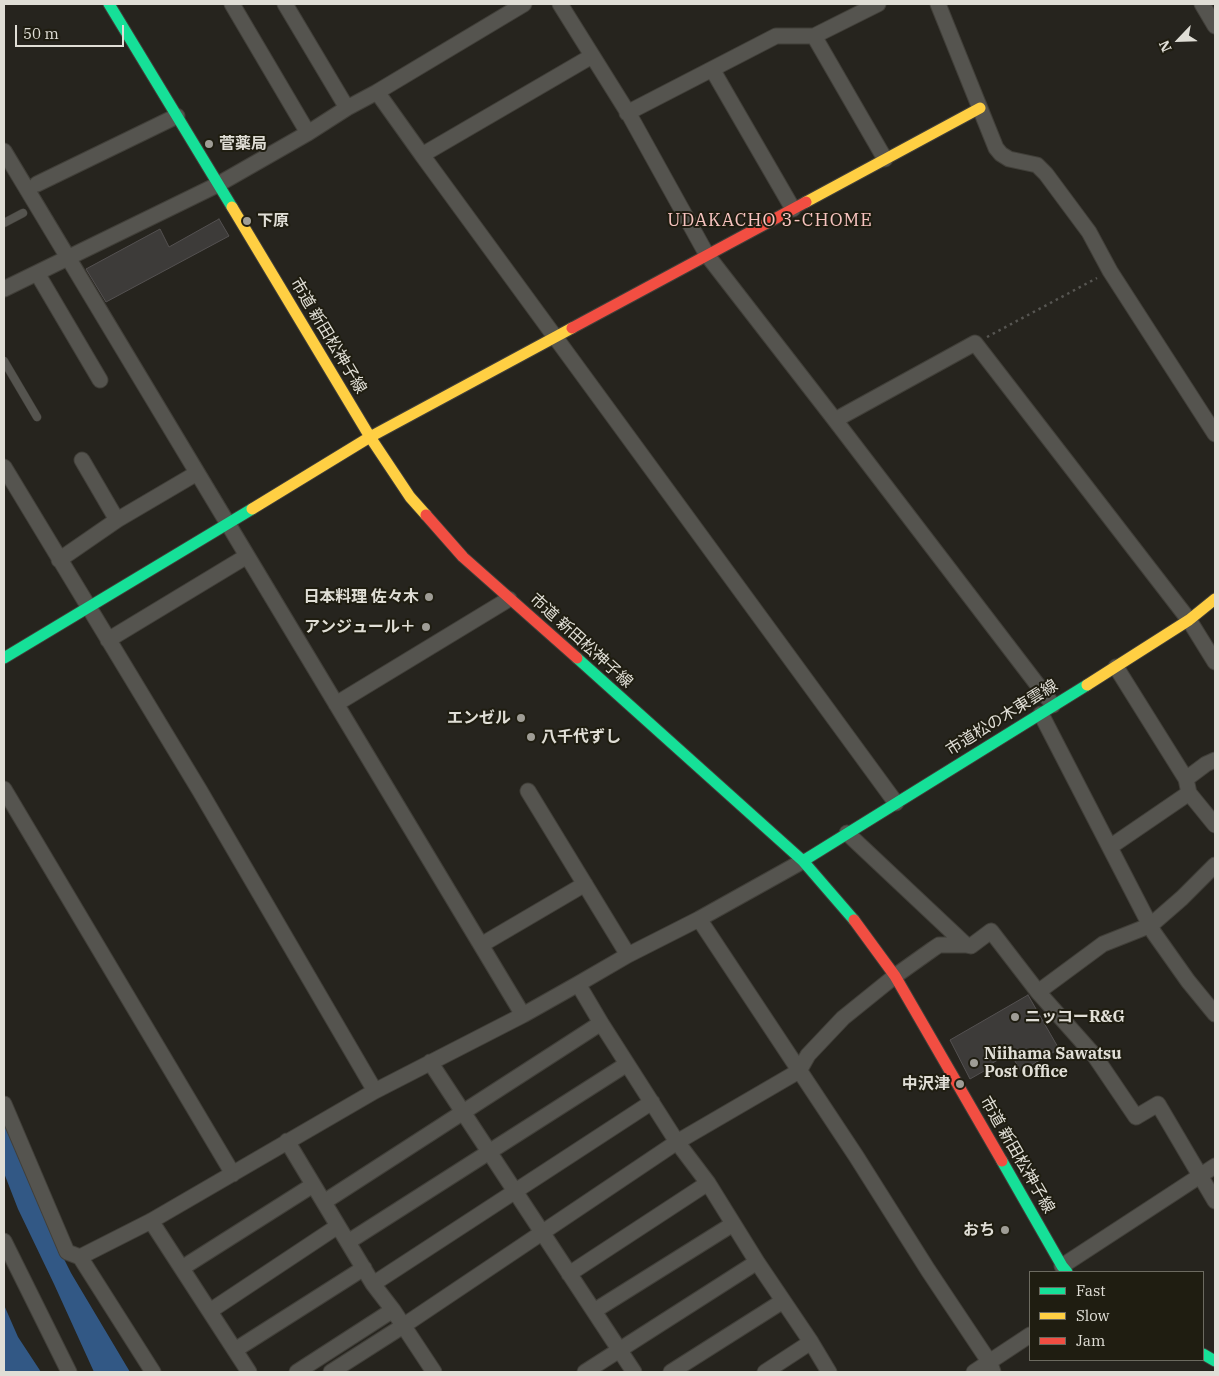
<!DOCTYPE html>
<html>
<head>
<meta charset="utf-8">
<style>
  body { margin:0 }
  #map { position:relative; width:1219px; height:1376px; overflow:hidden; background:#26241e; font-family:"IBM Plex Serif",serif }
  canvas { display:block }
  .frame { position:absolute; inset:0; border:5px solid #e0ded6; pointer-events:none }
  .legend { position:absolute; left:1029px; top:1271px; width:175px; height:90px; box-sizing:border-box; background:#1f1d11; border:1px solid #6c6a60; margin:0; padding:6px 9px; list-style:none; font-size:15px; color:#e0ded6 }
  .legend li { display:flex; align-items:center; gap:10px; height:25px }
  .legend b { width:25px; border:1px solid #6c6a60 }
  .north { position:absolute; left:1154px; top:15px; width:50px; height:50px; -webkit-text-stroke:4px #1f1d11; paint-order:stroke; rotate:246deg; font-size:14px; font-weight:700; line-height:20px; text-align:center; color:#e0ded6 }
  .north::after { content:''; display:block; margin:auto; width:18px; height:22px; background:#e0ded6; clip-path:polygon(50% 0,100% 100%,50% 72%,0 100%) }
  .scale { position:absolute; left:15px; top:25px; width:109px; height:22px; box-sizing:border-box; border:2px solid #e0ded6; border-top:0; padding-left:6px; font-size:15px; line-height:18px; white-space:nowrap; color:#e0ded6; -webkit-text-stroke:4px #1f1d11; paint-order:stroke }
</style>
</head>
<body>
<div id="map">
<canvas width="1219" height="1376"></canvas>
<div class="frame"></div>
<ul class="legend">
<li><b style="height:6px;background:#16e098"></b>Fast</li>
<li><b style="height:6px;background:#ffcf43"></b>Slow</li>
<li><b style="height:6px;background:#f24e42"></b>Jam</li>
</ul>
<div class="north">N</div>
<div class="scale">50 m</div>
</div>
<script>
const context = document.querySelector('canvas').getContext('2d');
context.lineJoin = 'round';
function paint(path, color) { context.fillStyle = color; context.fill(path, 'evenodd'); }
const shape = rows => new Path2D(rows.map(r => 'M' + r).join(''));
function trace(path, color, width, dash) { context.strokeStyle = color; context.lineWidth = width; context.lineCap = dash ? 'butt' : 'round'; context.setLineDash(dash || []); context.stroke(path); }
function drawText(font, color, halo, rows, align = 'center') {
  context.font = font + ' "IBM Plex Serif","Noto Sans JP",serif'; context.lineWidth = 4; context.setLineDash([]); context.textBaseline = 'middle'; context.strokeStyle = halo; context.fillStyle = color; for (const [text, x, y, turn = 0] of rows) {
    context.save(); context.translate(x, y); context.rotate((+turn || 0) * Math.PI / 180); context.textAlign = isNaN(turn) ? turn : align; if (halo) context.strokeText(text, 0, 0); context.fillText(text, 0, 0); context.restore();
  }
}
paint(shape([
  [4,1120,50,1231,71,1273,130,1372,94,1372,54,1284,18,1209,4,1173],
  [4,1305,18,1337,41,1372,4,1372]
]), '#325885');
const building = shape([
  [219,219,229,236,106,302,86,269,160,229,169,247,219,219],
  [1028,995,1059,1049,1021,1071,1010,1053,989,1065,991,1067,970,1079,950,1040,1028,995]
]);
paint(building, '#3d3b39');
trace(building, '#545151', 1);
const lane = shape([
  [4,223,23,213],
  [4,361,37,417]
]);
const street = shape([
  [232,4,308,133],
  [285,4,347,108],
  [560,4,630,116,707,255,835,420,1053,705],
  [938,4,996,148,1001,154,1009,159,1037,165,1046,174,1089,232,1110,271,1215,434],
  [1202,4,1215,26],
  [814,36,885,159],
  [712,69,793,209],
  [377,92,422,155,592,56],
  [627,113,776,36,814,36,878,4],
  [4,151,523,1015],
  [422,155,896,803],
  [37,184,177,116],
  [37,273,100,380],
  [4,289,217,185,308,133,347,108,377,92,524,4],
  [835,420,975,343,1189,620,1215,662],
  [82,460,117,520],
  [4,467,200,791,375,1091],
  [59,560,117,520,197,473],
  [108,640,247,556],
  [1116,667,1186,779],
  [336,704,509,599],
  [1041,714,1154,933,1188,981,1215,1014],
  [4,789,233,1174],
  [528,791,628,955],
  [1189,793,1215,825],
  [847,833,966,945,971,946,991,931,1038,992,1094,1055,1136,1117,1158,1104,1215,1201],
  [1110,847,1189,793,1186,779,1206,764,1215,760],
  [699,919,856,1156,928,1270,990,1363,993,1372],
  [481,945,585,884],
  [578,984,601,1023,677,1142,708,1183,757,1262,811,1342,829,1372],
  [1038,992,1103,944,1151,925,1182,898,1215,865],
  [430,1062,634,1372],
  [4,1104,67,1252,80,1257,153,1372],
  [287,1141,373,1284,393,1310,434,1372],
  [324,1202,601,1023],
  [151,1221,249,1372],
  [4,1241,69,1372],
  [348,1242,627,1064],
  [80,1257,151,1221,375,1091,523,1015,578,984,628,955,699,919,803,861],
  [1062,1266,1215,1166],
  [182,1268,313,1185],
  [569,1274,708,1183],
  [373,1284,652,1102],
  [210,1311,338,1226],
  [594,1311,733,1224],
  [235,1350,364,1268],
  [297,1372,393,1310],
  [331,1372,403,1326,677,1142,799,1071,808,1055,843,1018,895,976,933,949,939,945,966,945],
  [585,1372,757,1262],
  [671,1372,783,1301],
  [765,1372,811,1342],
  [974,1372,1030,1335]
]);
const fast = shape([
  [109,4,232,207],
  [4,658,252,509],
  [577,658,803,861,854,920],
  [803,861,1087,685],
  [1002,1161,1062,1266,1067,1272],
  [1203,1354,1215,1361]
]);
const slow = shape([
  [806,202,980,108],
  [232,207,370,437,410,497,426,515],
  [252,509,370,437,572,328],
  [1087,685,1189,620,1215,599]
]);
const jam = shape([
  [572,328,806,202],
  [426,515,463,557,577,658],
  [854,920,895,976,1002,1161]
]);
trace(lane, '#413f39', 9);
trace(street, '#413f39', 17);
trace(fast, '#413f39', 13);
trace(slow, '#413f39', 13);
trace(jam, '#413f39', 13);
trace(shape([
  [987,337,1097,278]
]), '#575652', 2.5, [2.5, 4]);
trace(lane, '#55544f', 8);
trace(street, '#55544f', 15);
trace(fast, '#16e098', 11);
trace(slow, '#ffcf43', 11);
trace(jam, '#f24e42', 11);
for (const [x, y, r, color] of [
  [209,144,5,"#9f9d96"],
  [247,221,5,"#9f9d96"],
  [429,597,5,"#9f9d96"],
  [426,627,5,"#9f9d96"],
  [521,718,5,"#9f9d96"],
  [531,737,5,"#9f9d96"],
  [1015,1017,5,"#9f9d96"],
  [974,1063,5,"#9f9d96"],
  [960,1084,5,"#9f9d96"],
  [1005,1230,5,"#9f9d96"]
]) { const dot = new Path2D(); dot.arc(x, y, r, 0, 2 * Math.PI); context.fillStyle = color; context.fill(dot); trace(dot, '#1f1d11', 2); }
drawText('bold 16px', '#e0ded6', '#1f1d11', [
  ["菅薬局",219,144],
  ["下原",257,221],
  ["日本料理 佐々木",419,597,"right"],
  ["アンジュール＋",416,627,"right"],
  ["エンゼル",511,718,"right"],
  ["八千代ずし",541,737],
  ["ニッコーR&G",1025,1017],
  ["Niihama Sawatsu",984,1054],
  ["Post Office",984,1072],
  ["中沢津",950,1084,"right"],
  ["おち",995,1230,"right"]
], 'left');
drawText('16px', '#e0ded6', '#1f1d11', [
  ["市道 新田松神子線",328,336,59],
  ["市道 新田松神子線",581,641,42],
  ["市道松の木東雲線",1002,718,-32],
  ["市道 新田松神子線",1017,1155,60]
]);
context.letterSpacing = '1px';
drawText('18px', '#f8c4c0', '#1f1d11', [
  ["UDAKACHO 3-CHOME",770,221]
]);
context.letterSpacing = '0px';
</script>
</body>
</html>
